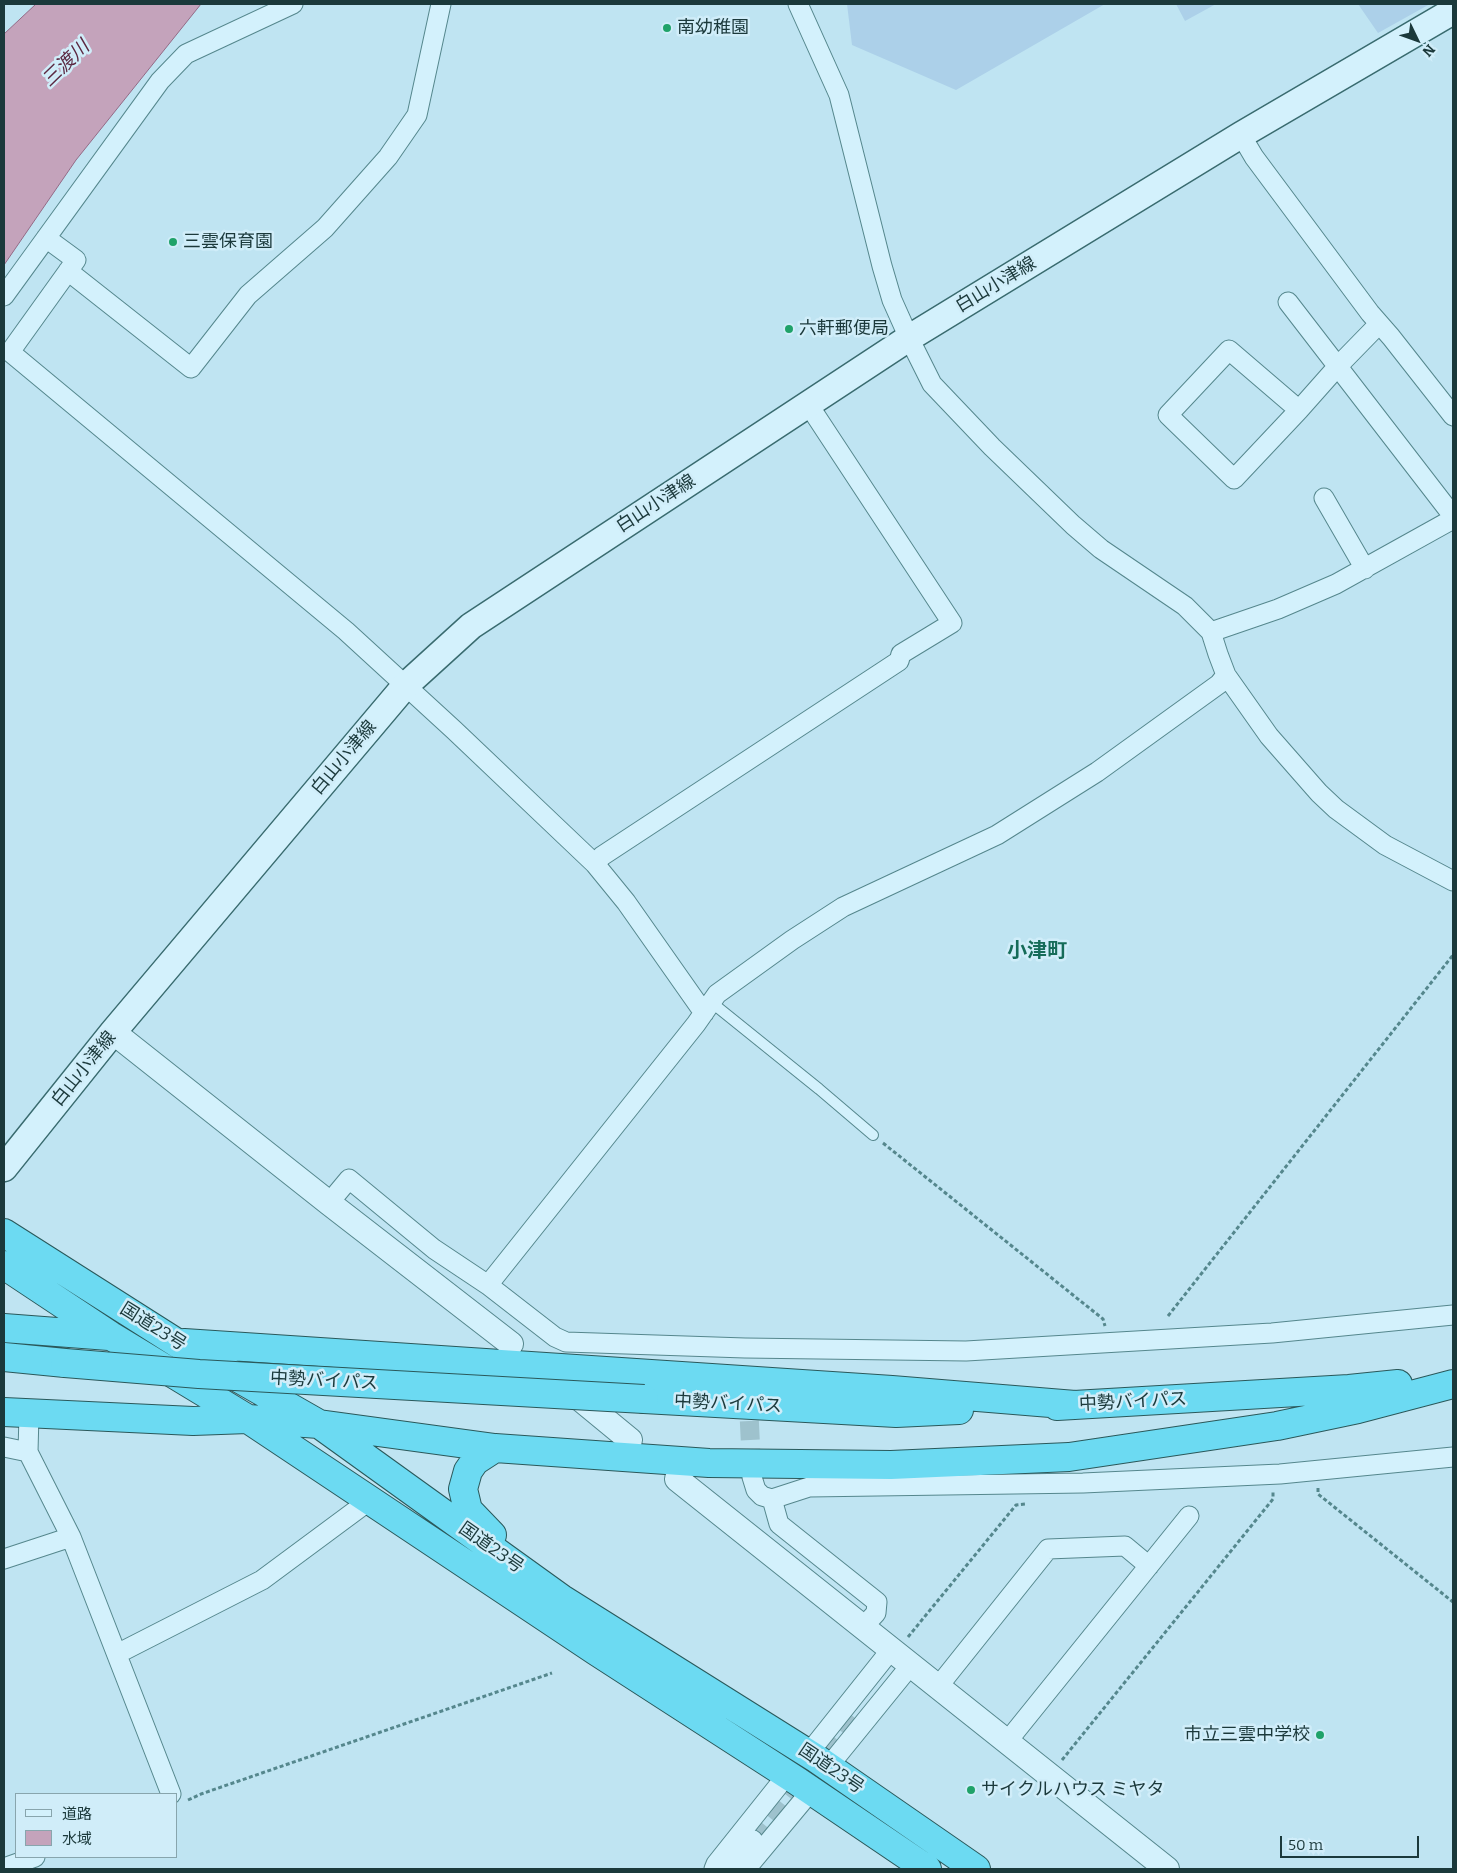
<!DOCTYPE html>
<html>
<head>
<meta charset="utf-8">
<style>
  body { margin:0 }
  #map { position:relative; width:1457px; height:1873px; overflow:hidden; background:#bfe4f2; font-family:Bitter,"Noto Sans JP",serif }
  canvas { display:block }
  .frame { position:absolute; inset:0; border:5px solid #1b393b; pointer-events:none }
  .legend { position:absolute; left:15px; top:1793px; width:162px; height:65px; box-sizing:border-box; background:#d0edf9; border:1px solid #88a5ad; margin:0; padding:6px 9px; list-style:none; font-size:15px; color:#1b393b }
  .legend li { display:flex; align-items:center; gap:10px; height:25px }
  .legend b { width:25px; border:1px solid #88a5ad }
  .north { position:absolute; left:1392px; top:15px; width:50px; height:50px; -webkit-text-stroke:4px #d0edf9; paint-order:stroke; rotate:132deg; font-size:14px; font-weight:700; line-height:20px; text-align:center; color:#1b393b }
  .north::after { content:''; display:block; margin:auto; width:18px; height:22px; background:#1b393b; clip-path:polygon(50% 0,100% 100%,50% 72%,0 100%) }
  .scale { position:absolute; left:1280px; top:1836px; width:139px; height:22px; box-sizing:border-box; border:2px solid #1b393b; border-top:0; padding-left:6px; font-size:15px; line-height:18px; white-space:nowrap; color:#1b393b; -webkit-text-stroke:4px #d0edf9; paint-order:stroke }
</style>
</head>
<body>
<div id="map">
<canvas width="1457" height="1873"></canvas>
<div class="frame"></div>
<ul class="legend">
<li><b style="height:6px;background:#d3f1fc"></b>道路</li>
<li><b style="height:14px;background:#c4a3bb"></b>水域</li>
</ul>
<div class="north">N</div>
<div class="scale">50 m</div>
</div>
<script>
const context = document.querySelector('canvas').getContext('2d');
context.lineJoin = 'round';
function paint(path, color) { context.fillStyle = color; context.fill(path, 'evenodd'); }
const shape = rows => new Path2D(rows.map(r => 'M' + r).join(''));
function trace(path, color, width, dash) { context.strokeStyle = color; context.lineWidth = width; context.lineCap = dash ? 'butt' : 'round'; context.setLineDash(dash || []); context.stroke(path); }
function drawText(font, color, halo, rows, align = 'center') {
  context.font = font + ' Bitter,"Noto Sans JP",serif'; context.lineWidth = 5; context.setLineDash([]); context.textBaseline = 'middle'; context.strokeStyle = halo; context.fillStyle = color; for (const [text, x, y, turn = 0] of rows) {
    context.save(); context.translate(x, y); context.rotate((+turn || 0) * Math.PI / 180); context.textAlign = isNaN(turn) ? turn : align; if (halo) context.strokeText(text, 0, 0); context.fillText(text, 0, 0); context.restore();
  }
}
paint(shape([
  [847,4,1105,4,956,90,852,45],
  [1176,4,1216,4,1185,21],
  [1358,4,1430,4,1378,33]
]), '#acd0e9');
const water = shape([
  [36,4,201,4,76,160,4,265,4,34,36,4]
]);
paint(water, '#c4a3bb');
trace(water, '#936985', 1);
trace(shape([
  [748,1393,752,1476],
  [753,1840,856,1712]
]), '#9ec2cd', 19, [19, 9]);
const service = shape([
  [711,1002,819,1089,873,1135]
]);
const minor = shape([
  [798,4,839,95,882,266,892,300,909,338,932,384,992,447,1073,525,1101,549,1185,606,1211,632,1218,654,1226,675,1269,736,1319,793,1336,809,1385,845,1453,881],
  [1241,135,1254,157,1370,313,1391,337,1453,416],
  [46,238,76,260,10,352,346,631,454,730,595,864,626,902,704,1013],
  [68,271,191,368,248,295,325,228,388,157,417,115,441,4],
  [4,296,160,81,186,54,293,4],
  [1288,302,1453,516],
  [1299,410,1229,350,1168,415,1234,479,1299,410,1338,366,1379,324],
  [1324,498,1365,569],
  [1211,632,1278,609,1336,584,1453,519],
  [595,864,602,856,899,661,901,654,952,623,808,404],
  [329,1203,349,1179,434,1249,488,1285,696,1024,717,994,792,940,843,907,997,835,1097,772,1219,684,1226,675],
  [488,1285,555,1337,566,1342,745,1348,966,1351,1272,1333,1453,1315],
  [29,1414,28,1452,71,1537,171,1794],
  [4,1447,28,1452],
  [752,1477,756,1490,762,1496,772,1499,809,1487,1083,1483,1280,1474,1453,1457],
  [772,1499,779,1524,877,1602,876,1613,862,1628],
  [4,1559,71,1537],
  [117,1654,262,1580,370,1500],
  [937,1688,1048,1549,1125,1546,1149,1566],
  [1006,1743,1189,1516],
  [808,1754,890,1651],
  [828,1767,910,1666],
  [4,1868,35,1857],
  [714,1869,716,1864,787,1775],
  [727,1869,753,1840],
  [746,1869,811,1791]
]);
const tertiary = shape([
  [113,1032,329,1203,511,1344],
  [568,1389,630,1440],
  [677,1479,1167,1869]
]);
const secondary = shape([
  [4,1168,113,1032,405,686,471,626,909,338,1241,135,1453,11]
]);
const trunk = shape([
  [4,1233,177,1343,319,1424,562,1599,817,1759,976,1869],
  [4,1265,111,1336,248,1419,596,1651,797,1781,927,1869],
  [4,1328,109,1336],
  [184,1343,892,1390,1075,1405],
  [4,1357,65,1363],
  [644,1399,896,1413,959,1410],
  [1057,1406,1349,1389,1398,1384],
  [4,1412,193,1421,248,1419,319,1424,495,1448,709,1463,891,1465,1069,1457,1277,1426,1358,1409,1453,1384],
  [492,1535,468,1510,463,1489,468,1471,475,1461,495,1448]
]);
trace(service, '#55878d', 12);
trace(minor, '#55878d', 21);
trace(tertiary, '#55878d', 26);
trace(secondary, '#396b6f', 29);
trace(trunk, '#2a585a', 30);
trace(shape([
  [883,1143,1103,1319,1105,1326],
  [1168,1316,1453,955],
  [1318,1488,1318,1494,1453,1602],
  [908,1637,1016,1505,1026,1504],
  [1062,1760,1273,1499,1273,1491],
  [188,1800,201,1794,552,1673]
]), '#55878d', 3, [4, 2.5]);
trace(service, '#d3f1fc', 10);
trace(minor, '#d3f1fc', 19);
trace(tertiary, '#d3f1fc', 24);
trace(secondary, '#d3f1fc', 26);
trace(trunk, '#6cdaf2', 28);
const trunkBridge = shape([
  [65,1363,199,1374,644,1399]
]);
trace(trunkBridge, '#2a585a', 30, []);
trace(trunkBridge, '#6cdaf2', 28);
for (const [x, y, r, color] of [
  [667,28,5,"#1fa269"],
  [173,242,5,"#1fa269"],
  [789,329,5,"#1fa269"],
  [1320,1735,5,"#1fa269"],
  [971,1790,5,"#1fa269"]
]) { const dot = new Path2D(); dot.arc(x, y, r, 0, 2 * Math.PI); context.fillStyle = color; context.fill(dot); trace(dot, '#d0edf9', 2); }
drawText('18px', '#1b393b', '#d0edf9', [
  ["南幼稚園",677,28],
  ["三雲保育園",183,242],
  ["六軒郵便局",799,329],
  ["市立三雲中学校",1310,1735,"right"],
  ["サイクルハウス ミヤタ",981,1790]
], 'left');
drawText('18px', '#1b393b', '#d0edf9', [
  ["白山小津線",996,285,-31],
  ["白山小津線",656,504,-33],
  ["白山小津線",344,758,-50],
  ["白山小津線",84,1069,-51],
  ["国道23号",153,1327,32],
  ["中勢バイパス",324,1381,3],
  ["中勢バイパス",1133,1402,-3],
  ["中勢バイパス",728,1404,3],
  ["国道23号",491,1548,35],
  ["国道23号",831,1769,34]
]);
drawText('italic 19px', '#5c2942', '#d0edf9', [
  ["三渡川",66,64,-44]
]);
drawText('bold 20px', '#166c59', '#d0edf9', [
  ["小津町",1037,951]
]);
</script>
</body>
</html>
